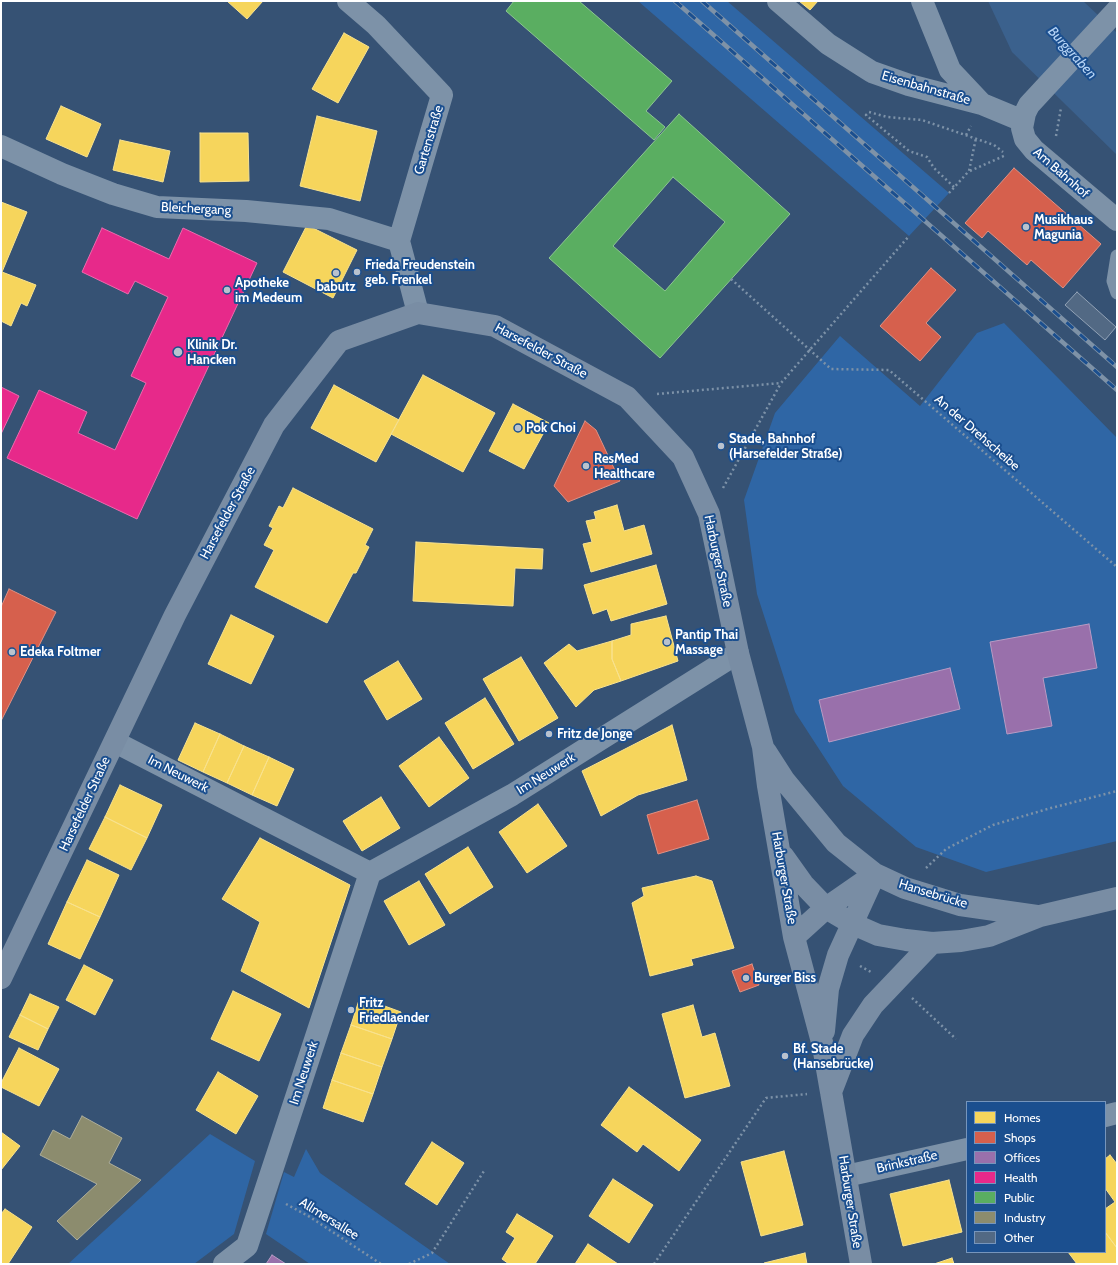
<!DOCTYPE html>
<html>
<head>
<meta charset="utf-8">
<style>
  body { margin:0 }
  #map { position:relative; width:1118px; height:1265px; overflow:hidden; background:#365274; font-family:Cabin,sans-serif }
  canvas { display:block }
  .frame { position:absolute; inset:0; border:2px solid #fff; pointer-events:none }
  .legend { position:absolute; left:966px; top:1101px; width:140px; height:152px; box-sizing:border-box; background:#1b4f8f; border:1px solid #7695bc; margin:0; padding:5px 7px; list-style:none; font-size:12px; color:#fff }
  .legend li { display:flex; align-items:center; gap:8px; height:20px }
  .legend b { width:20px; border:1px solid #7695bc }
</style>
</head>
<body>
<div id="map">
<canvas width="1118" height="1265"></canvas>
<div class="frame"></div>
<ul class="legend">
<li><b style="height:11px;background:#f6d55c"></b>Homes</li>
<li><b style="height:11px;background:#d6604d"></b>Shops</li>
<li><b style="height:11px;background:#9970ab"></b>Offices</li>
<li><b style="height:11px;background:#e7298a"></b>Health</li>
<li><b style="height:11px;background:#5aae61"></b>Public</li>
<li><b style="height:11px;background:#8c8c6e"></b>Industry</li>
<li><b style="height:11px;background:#526984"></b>Other</li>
</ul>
</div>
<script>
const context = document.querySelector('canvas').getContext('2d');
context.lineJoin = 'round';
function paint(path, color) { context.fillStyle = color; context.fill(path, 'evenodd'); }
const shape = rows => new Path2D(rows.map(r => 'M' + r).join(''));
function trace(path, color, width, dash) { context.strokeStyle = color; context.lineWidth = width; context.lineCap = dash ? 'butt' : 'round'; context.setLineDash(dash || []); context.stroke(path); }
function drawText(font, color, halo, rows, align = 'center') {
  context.font = font + ' Cabin,sans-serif'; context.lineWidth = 4; context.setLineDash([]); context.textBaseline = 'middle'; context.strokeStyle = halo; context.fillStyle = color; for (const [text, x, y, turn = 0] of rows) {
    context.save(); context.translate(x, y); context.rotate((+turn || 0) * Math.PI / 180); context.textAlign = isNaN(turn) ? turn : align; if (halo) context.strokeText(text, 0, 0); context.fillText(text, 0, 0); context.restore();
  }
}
paint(shape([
  [638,1,727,1,949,193,909,236],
  [1004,323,1117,438,1117,841,986,872,916,847,843,786,795,712,757,594,744,500,775,413,840,336,920,406,977,333],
  [210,1134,255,1161,234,1234,194,1264,68,1264],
  [306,1149,320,1173,450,1264,310,1264,266,1234,284,1172,294,1177]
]), '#2f66a5');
paint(shape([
  [988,1,1083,1,1117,33,1117,155,1012,52]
]), '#3b618d');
const homes = shape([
  [227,1,263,1,247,19,227,1],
  [799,1,818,1,810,10,799,1],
  [344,33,369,47,338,103,312,89,344,33],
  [61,106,101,124,87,157,46,139,61,106],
  [317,116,377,131,360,201,300,186,317,116],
  [200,133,248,133,249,181,200,182,200,133],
  [120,140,170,151,163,182,113,170,120,140],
  [1,202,27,212,2,272,36,285,27,306,21,303,11,326,1,321,1,202],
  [307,225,357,250,333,298,283,272,307,225],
  [423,375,495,413,463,472,391,434,423,375],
  [334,385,399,420,376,462,311,428,334,385],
  [513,404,549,423,524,469,489,451,513,404],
  [293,488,373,529,365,545,369,547,356,573,353,573,327,623,255,587,274,550,264,545,273,528,269,526,279,506,283,508,293,488],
  [617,505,624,531,644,525,652,554,591,572,583,544,592,542,586,521,596,519,594,512,617,505],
  [416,542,543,549,542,569,515,568,513,606,413,601,416,542],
  [656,565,667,604,611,621,607,609,593,614,584,585,656,565],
  [231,615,274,636,251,684,208,664,231,615],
  [666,616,678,661,621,681,612,659,612,641,631,635,631,624,666,616],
  [612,641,612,659,621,681,594,690,576,707,544,663,569,644,577,651,612,641],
  [521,657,558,718,519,741,483,679,521,657],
  [398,661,422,699,387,720,364,681,398,661],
  [485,698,514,744,473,769,445,723,485,698],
  [195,723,220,734,203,772,178,760,195,723],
  [672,725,687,780,638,795,601,816,582,771,672,725],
  [220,734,244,746,227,783,203,772,220,734],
  [439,737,469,778,429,807,399,766,439,737],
  [244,746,269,757,252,795,227,783,244,746],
  [269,757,294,769,277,806,252,795,269,757],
  [120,785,162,805,147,838,105,817,120,785],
  [381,797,400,828,362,851,343,821,381,797],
  [538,804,567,846,527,873,499,832,538,804],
  [105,817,147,838,131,870,89,849,105,817],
  [260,838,350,885,309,1008,241,971,260,922,222,899,260,838],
  [468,847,493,887,450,914,425,874,468,847],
  [87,860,119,875,100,917,67,902,87,860],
  [696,876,712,881,734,948,691,959,693,965,650,976,632,903,644,896,642,888,696,876],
  [419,881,445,925,409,945,384,901,419,881],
  [67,902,100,917,80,959,48,944,67,902],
  [84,965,113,980,95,1015,66,1000,84,965],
  [233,991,281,1014,259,1061,211,1039,233,991],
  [30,994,59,1007,48,1029,20,1015,30,994],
  [360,997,401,1012,392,1039,351,1025,360,997],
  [693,1005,702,1037,715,1033,730,1086,685,1098,662,1014,693,1005],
  [20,1015,48,1029,38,1050,9,1037,20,1015],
  [351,1025,392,1039,382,1067,341,1053,351,1025],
  [19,1048,59,1069,39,1106,1,1087,1,1083,19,1048],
  [341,1053,382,1067,373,1094,332,1080,341,1053],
  [218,1072,258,1096,236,1134,196,1110,218,1072],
  [332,1080,373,1094,363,1122,323,1108,332,1080],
  [629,1087,701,1140,679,1171,643,1144,637,1152,601,1125,629,1087],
  [1,1132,20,1146,1,1170,1,1132],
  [432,1142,464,1163,437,1205,405,1184,432,1142],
  [784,1151,803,1225,761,1236,741,1162,784,1151],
  [1110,1155,1117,1164,1117,1248,1105,1232,1105,1209,1115,1202,1105,1188,1105,1159,1110,1155],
  [613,1179,653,1205,629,1243,589,1216,613,1179],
  [949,1180,962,1232,903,1246,890,1194,949,1180],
  [5,1209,32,1227,8,1264,1,1264,1,1214,5,1209],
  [517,1214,553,1236,535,1264,509,1264,502,1259,515,1238,506,1232,517,1214],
  [1105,1232,1117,1248,1117,1264,1077,1264,1068,1252,1105,1252,1105,1232],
  [588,1244,618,1264,575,1264,588,1244],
  [805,1253,807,1264,764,1264,764,1263,805,1253],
  [952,1258,954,1264,934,1264,952,1258]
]);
paint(homes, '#f6d55c');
trace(homes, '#f9e28d', 1);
const shops = shape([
  [1014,168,1101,244,1063,288,1031,260,1027,265,988,231,982,238,965,223,1014,168],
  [931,268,956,290,926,323,941,337,920,361,880,326,931,268],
  [585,421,596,430,620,481,568,502,554,486,585,421],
  [9,589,56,612,1,721,1,607,9,589],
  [697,800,709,839,658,854,647,815,697,800],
  [752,964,759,985,740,992,732,971,752,964]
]);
paint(shops, '#d6604d');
trace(shops, '#e29082', 1);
const offices = shape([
  [1089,624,1097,668,1043,678,1052,726,1007,734,990,642,1089,624],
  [950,668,960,709,829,742,819,700,950,668],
  [272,1255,286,1264,266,1264,272,1255]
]);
paint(offices, '#9970ab');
trace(offices, '#b89bc4', 1);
const health = shape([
  [102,228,169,259,183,228,257,263,137,519,7,458,39,390,87,412,78,433,115,450,146,383,131,376,168,297,135,281,128,294,82,272,102,228],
  [1,387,19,396,1,434,1,387]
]);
paint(health, '#e7298a');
trace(health, '#ee69ad', 1);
const public = shape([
  [514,1,579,1,672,81,646,111,665,127,654,140,506,11,514,1],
  [679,114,790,214,660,358,549,258,679,114],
  [673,177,725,222,665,291,613,246,673,177]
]);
paint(public, '#5aae61');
trace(public, '#8cc690', 1);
const industry = shape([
  [82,1116,122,1138,109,1163,141,1180,77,1240,57,1221,97,1184,40,1155,53,1130,70,1139,82,1116]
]);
paint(industry, '#8c8c6e');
trace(industry, '#aeae9a', 1);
const building = shape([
  [1077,292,1116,327,1105,340,1065,305,1077,292]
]);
paint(building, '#526984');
trace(building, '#92a2b6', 1);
trace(shape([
  [966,135,971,126],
  [1056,136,1061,108],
  [970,171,1006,155],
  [954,187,934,168,927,157,909,151,866,115,869,112,887,117,922,120,994,145,1003,152],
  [949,193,969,171,976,138],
  [731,279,831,369,889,370,1117,567],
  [657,394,781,383,909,236],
  [723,488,781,383],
  [926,868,946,849,993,825,1051,808,1117,791],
  [860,966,871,972],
  [912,998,956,1039],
  [286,1204,310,1217,381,1264],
  [409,1264,432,1253,484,1171],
  [654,1264,766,1098,807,1094]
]), '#7d92a8', 2.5, [2, 3]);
trace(shape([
  [1117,256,1113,281,1117,293]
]), '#7d92a8', 13);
trace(shape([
  [348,1,376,25,442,95,399,241,418,313],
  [778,1,828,44,872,72,909,85,982,104,1023,121],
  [922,1,950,70,982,104],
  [1117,10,1029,105,1025,113,1022,128,1025,139,1034,150,1117,220],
  [1,146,62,174,113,194,157,207,246,211,329,219,399,241],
  [115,742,370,873],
  [1105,1116,1117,1113],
  [846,1176,967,1149],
  [224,1264,247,1246,370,873,512,795,738,653]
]), '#7d92a8', 22);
trace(shape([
  [766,752,784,780,836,843,875,874,905,888,960,905,1037,916],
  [783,856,803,884,826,908,853,924,878,935,906,940,932,943,961,941,989,936,1040,916,1117,898],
  [794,937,826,908,875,874],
  [1,978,175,615,274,425,339,341,418,313,495,326,627,397,683,457,709,514,738,653,763,747,768,786,794,937,823,1046,861,1264],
  [824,1031,828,989,838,955,875,874],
  [831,1092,853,1035,873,1005,932,943]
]), '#798da4', 22);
const rail = shape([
  [675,1,1117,390],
  [702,1,1117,367]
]);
trace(rail, '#7e92a7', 4.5);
trace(rail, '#1b4f8f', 3, [9]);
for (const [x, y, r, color] of [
  [1026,227,4,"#b9c2ce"],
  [357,272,4,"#b9c2ce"],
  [336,273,4,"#b9c2ce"],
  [227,290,4,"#b9c2ce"],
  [178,352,5,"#b9c2ce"],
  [518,428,4,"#b9c2ce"],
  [721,446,4,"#b9c2ce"],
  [586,466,4,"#b9c2ce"],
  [667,642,4,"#b9c2ce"],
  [12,652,4,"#b9c2ce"],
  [549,734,4,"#b9c2ce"],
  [746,978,4,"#b9c2ce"],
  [351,1010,4,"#b9c2ce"],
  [785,1056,4,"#b9c2ce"]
]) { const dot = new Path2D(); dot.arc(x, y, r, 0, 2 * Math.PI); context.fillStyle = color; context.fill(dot); trace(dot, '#1b4f8f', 1.5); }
drawText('13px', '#fff', '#1b4f8f', [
  ["Eisenbahnstraße",926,88,16],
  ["Gartenstraße",429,140,-73],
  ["Am Bahnhof",1061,173,41],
  ["Bleichergang",196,209,3],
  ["Harsefelder Straße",541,351,28],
  ["An der Drehscheibe",977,433,41],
  ["Harsefelder Straße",228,513,-62],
  ["Harburger Straße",718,561,78],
  ["Im Neuwerk",178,774,27],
  ["Im Neuwerk",546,774,-32],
  ["Harsefelder Straße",85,804,-65],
  ["Harburger Straße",784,878,80],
  ["Hansebrücke",933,894,17],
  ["Im Neuwerk",304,1073,-72],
  ["Brinkstraße",907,1162,-13],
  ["Harburger Straße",850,1202,81],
  ["Allmersallee",329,1219,32]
]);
drawText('bold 13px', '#fff', '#1b4f8f', [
  ["Musikhaus",1034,220],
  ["Magunia",1034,235],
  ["Frieda Freudenstein",365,265],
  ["geb. Frenkel",365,280],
  ["Apotheke",235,283],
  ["im Medeum",235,298],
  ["babutz",336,287,"center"],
  ["Klinik Dr.",187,345],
  ["Hancken",187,360],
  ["Pok Choi",526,428],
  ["Stade, Bahnhof",729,439],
  ["(Harsefelder Straße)",729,454],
  ["ResMed",594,459],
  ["Healthcare",594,474],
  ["Pantip Thai",675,635],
  ["Massage",675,650],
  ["Edeka Foltmer",20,652],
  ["Fritz de Jonge",557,734],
  ["Burger Biss",754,978],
  ["Fritz",359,1003],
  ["Friedlaender",359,1018],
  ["Bf. Stade",793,1049],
  ["(Hansebrücke)",793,1064]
], 'left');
drawText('italic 14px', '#b5d3f5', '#1b4f8f', [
  ["Burggraben",1072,53,48]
]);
</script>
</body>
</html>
